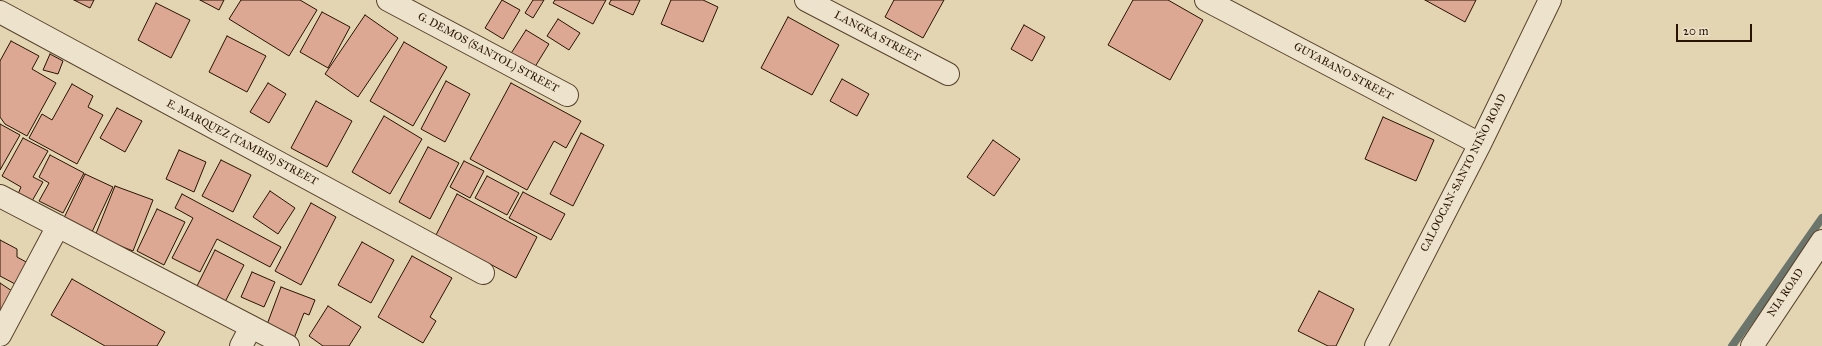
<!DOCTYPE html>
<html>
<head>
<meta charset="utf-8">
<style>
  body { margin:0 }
  #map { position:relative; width:1822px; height:346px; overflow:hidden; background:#e3d4b2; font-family:"IM FELL Great Primer",serif }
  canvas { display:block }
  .scale { position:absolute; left:1676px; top:24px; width:76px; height:18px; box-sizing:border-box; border:2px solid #281300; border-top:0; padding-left:5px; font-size:12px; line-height:14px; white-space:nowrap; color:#281300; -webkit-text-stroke:3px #ede3cd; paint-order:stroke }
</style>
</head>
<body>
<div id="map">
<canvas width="1822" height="346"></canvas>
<div class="scale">20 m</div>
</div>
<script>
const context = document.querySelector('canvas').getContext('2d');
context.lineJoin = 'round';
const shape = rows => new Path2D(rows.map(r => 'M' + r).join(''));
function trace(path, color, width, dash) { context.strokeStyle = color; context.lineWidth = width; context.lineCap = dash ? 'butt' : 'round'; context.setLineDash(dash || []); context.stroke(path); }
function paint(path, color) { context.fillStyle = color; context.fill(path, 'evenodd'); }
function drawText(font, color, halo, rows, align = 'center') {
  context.font = font + ' "IM FELL Great Primer",serif'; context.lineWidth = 4; context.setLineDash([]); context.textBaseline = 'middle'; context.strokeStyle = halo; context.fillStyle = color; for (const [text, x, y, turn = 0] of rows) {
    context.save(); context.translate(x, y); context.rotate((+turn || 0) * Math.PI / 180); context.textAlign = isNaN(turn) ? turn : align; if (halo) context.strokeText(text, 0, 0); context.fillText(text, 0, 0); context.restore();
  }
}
trace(shape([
  [1732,346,1822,218]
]), '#6b756c', 8);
const building = shape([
  [74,0,94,0,90,8,74,0],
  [200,0,224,0,219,10,200,0],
  [241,0,300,0,317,10,289,56,229,19,241,0],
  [502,0,520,10,503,39,485,28,502,0],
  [533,0,544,0,533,18,525,13,533,0],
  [555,0,606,0,593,24,553,3,555,0],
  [611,0,640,0,633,15,609,4,611,0],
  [671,0,703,0,718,7,703,42,661,24,671,0],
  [894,0,944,0,923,38,885,17,894,0],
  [1133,0,1168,0,1203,20,1170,80,1108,45,1133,0],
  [1425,0,1476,0,1465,22,1425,0],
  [156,3,190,20,171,58,138,40,156,3],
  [322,12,350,27,328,68,300,52,322,12],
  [365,15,398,38,358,97,325,74,365,15],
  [788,17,839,45,812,95,761,68,788,17],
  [558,19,580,33,569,50,547,36,558,19],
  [1024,25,1045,37,1032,61,1011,49,1024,25],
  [526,30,549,44,533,70,510,55,526,30],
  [227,36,266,56,247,92,209,72,227,36],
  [11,41,39,56,32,69,56,83,27,136,5,124,0,117,0,61,11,41],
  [404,42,447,67,413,126,370,101,404,42],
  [50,54,63,61,58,74,43,70,50,54],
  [842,79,869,94,857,116,830,101,842,79],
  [446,81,470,94,445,142,421,129,446,81],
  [268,83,286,94,269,123,250,112,268,83],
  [511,83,581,121,566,148,554,141,527,190,470,159,511,83],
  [72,84,93,96,88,107,103,115,77,164,29,138,42,114,52,120,72,84],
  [316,101,352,121,327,167,291,148,316,101],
  [117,108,142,121,125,152,100,138,117,108],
  [384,116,422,139,390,194,352,172,384,116],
  [1383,117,1434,140,1416,181,1365,159,1383,117],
  [0,124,20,135,0,170,0,124],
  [581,133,604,145,573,206,550,194,581,133],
  [23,138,48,151,33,177,43,182,32,201,18,194,21,187,2,176,23,138],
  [993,140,1020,159,994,196,967,177,993,140],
  [428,147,459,163,430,219,399,202,428,147],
  [179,150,206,162,194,192,166,179,179,150],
  [50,155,84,173,63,213,39,201,49,183,39,177,50,155],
  [221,160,251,175,233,212,202,196,221,160],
  [464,161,484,171,470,198,450,187,464,161],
  [85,174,113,187,91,234,63,220,85,174],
  [487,176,519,193,507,215,475,198,487,176],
  [115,186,153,200,133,251,95,236,115,186],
  [270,191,295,208,278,234,253,217,270,191],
  [523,192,565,214,551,240,509,218,523,192],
  [182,194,281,247,270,267,217,239,200,272,172,258,193,218,175,208,182,194],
  [457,194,537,237,516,278,436,235,457,194],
  [311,203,336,217,301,285,275,271,311,203],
  [157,209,185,222,164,265,137,251,157,209],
  [0,240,17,249,17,257,28,263,17,285,0,276,0,240],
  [362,242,394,260,371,303,338,285,362,242],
  [215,250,244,265,225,302,196,288,215,250],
  [412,256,452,278,430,317,436,321,423,343,378,317,412,256],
  [252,272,275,282,264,307,241,297,252,272],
  [72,279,165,332,157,346,105,346,51,315,72,279],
  [0,283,15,293,0,319,0,283],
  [281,287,315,300,309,315,304,313,293,341,265,330,281,287],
  [1319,291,1354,309,1336,346,1328,346,1298,331,1319,291],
  [328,306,361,327,349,346,323,346,309,336,328,306]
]);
paint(building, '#dda893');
trace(building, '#281300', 1);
const minor = shape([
  [388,0,567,95],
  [806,0,948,74],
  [1206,0,1480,144],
  [0,12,483,273],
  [0,196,288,346],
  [0,335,58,226],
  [241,346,251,327],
  [1376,346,1480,144,1550,0],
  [1752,346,1822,241]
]);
trace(minor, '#57432c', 24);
trace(minor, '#ede3cd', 22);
drawText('11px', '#281300', '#ede3cd', [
  ["LANGKA STREET",877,37,28],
  ["G. DEMOS (SANTOL) STREET",488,53,28],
  ["GUYABANO STREET",1343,72,28],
  ["E. MARQUEZ (TAMBIS) STREET",242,143,28],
  ["CALOOCAN-SANTO NIÑO ROAD",1464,173,-63],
  ["NIA ROAD",1786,293,-56]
]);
</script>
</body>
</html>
